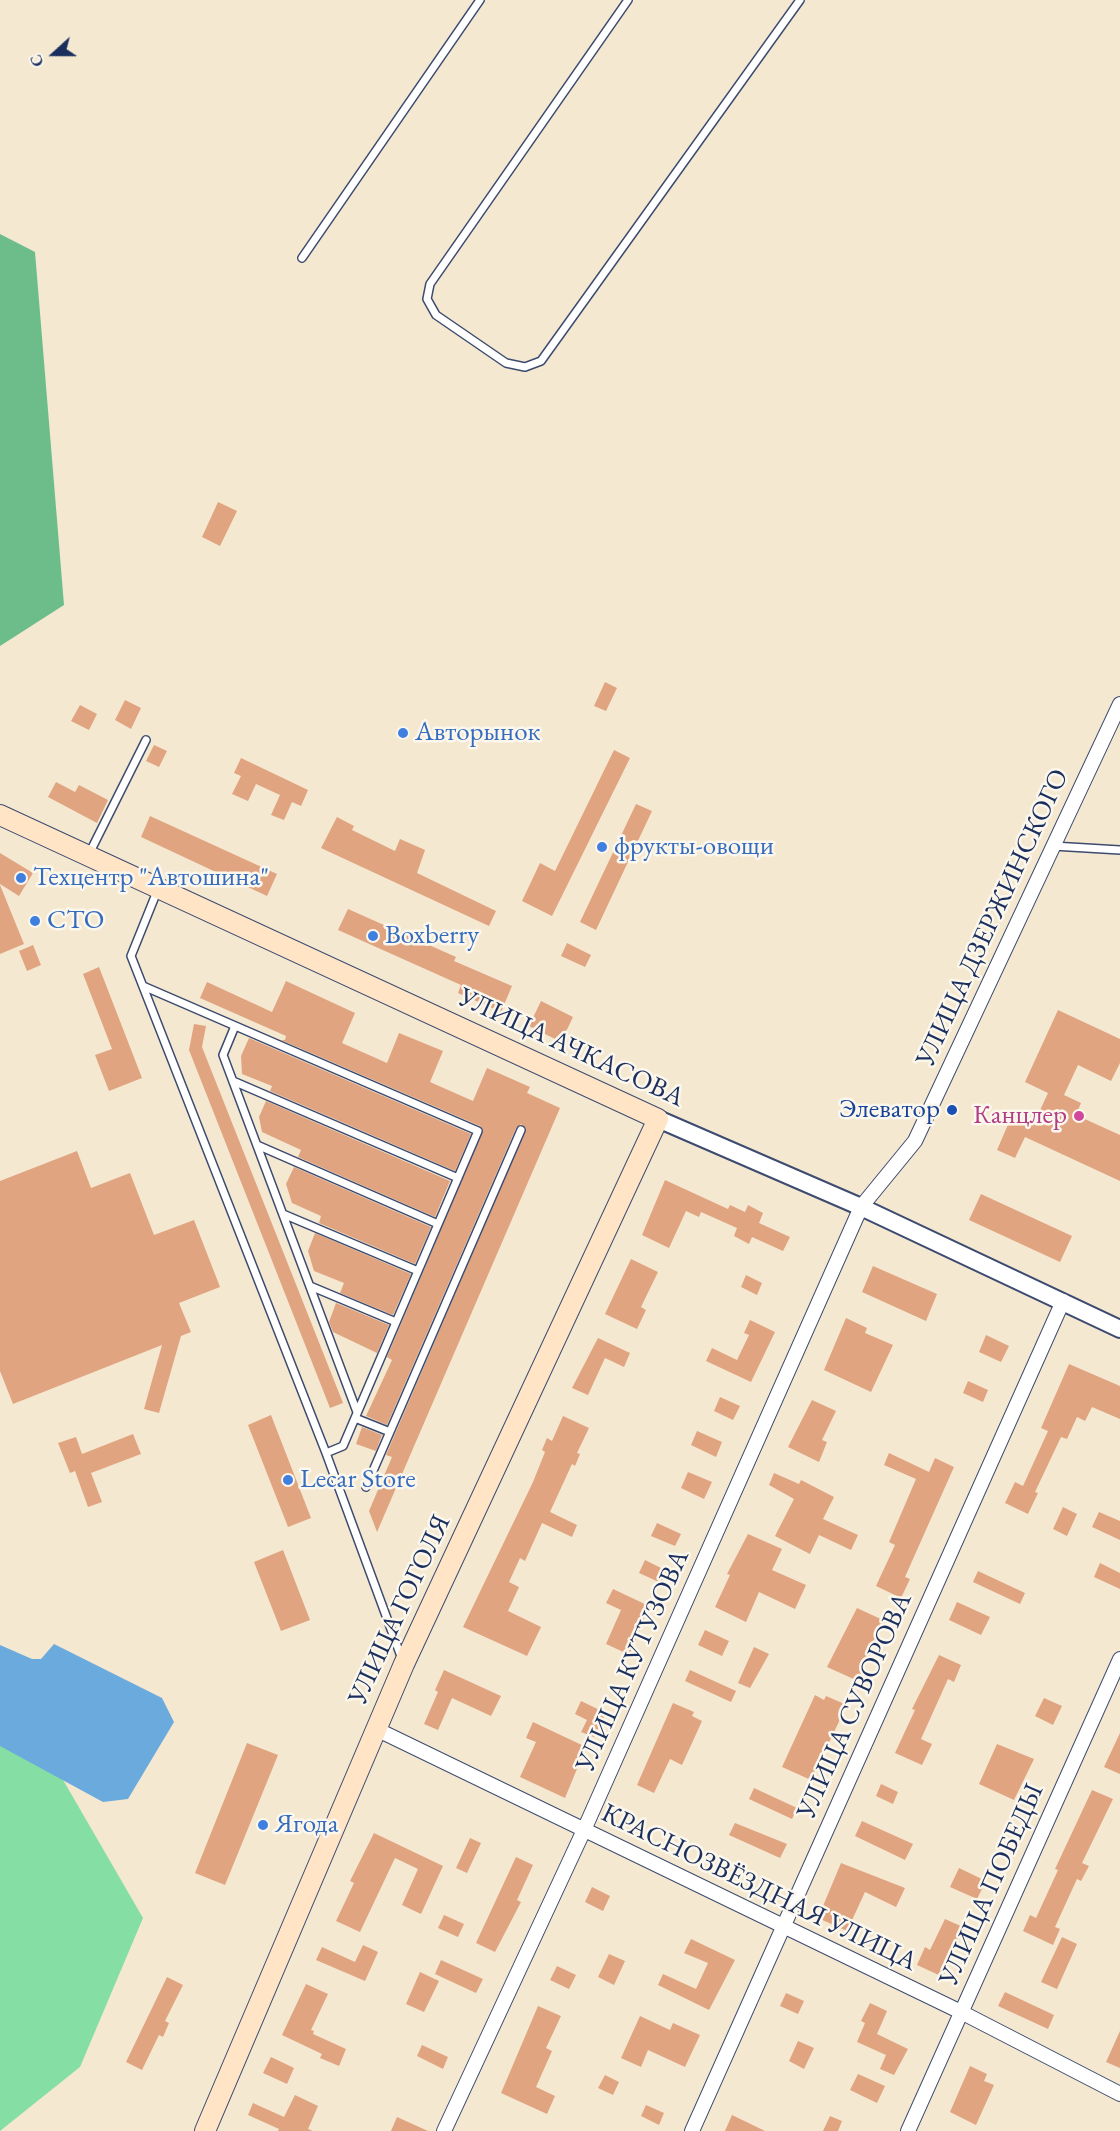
<!DOCTYPE html>
<html>
<head>
<meta charset="utf-8">
<style>
  body { margin:0 }
  #map { position:relative; width:1120px; height:2131px; overflow:hidden; background:#f5e8d1; font-family:"EB Garamond",serif }
  canvas { display:block }
  .north { position:absolute; left:24px; top:24px; width:60px; height:60px; -webkit-text-stroke:4px #fbf7ec; paint-order:stroke; rotate:249deg; font-size:16px; font-weight:700; line-height:24px; text-align:center; color:#1b2f5e }
  .north::after { content:''; display:block; margin:auto; width:21px; height:27px; background:#1b2f5e; clip-path:polygon(50% 0,100% 100%,50% 72%,0 100%) }
</style>
</head>
<body>
<div id="map">
<canvas width="1120" height="2131"></canvas>
<div class="north">С</div>
</div>
<script>
const context = document.querySelector('canvas').getContext('2d');
context.lineJoin = 'round';
function paint(path, color) { context.fillStyle = color; context.fill(path, 'evenodd'); }
const shape = rows => new Path2D(rows.map(r => 'M' + r).join(''));
function trace(path, color, width, dash) { context.strokeStyle = color; context.lineWidth = width; context.lineCap = dash ? 'butt' : 'round'; context.setLineDash(dash || []); context.stroke(path); }
function drawText(font, color, halo, rows, align = 'center') {
  context.font = font + ' "EB Garamond",serif'; context.lineWidth = 5; context.setLineDash([]); context.textBaseline = 'middle'; context.strokeStyle = halo; context.fillStyle = color; for (const [text, x, y, turn = 0] of rows) {
    context.save(); context.translate(x, y); context.rotate((+turn || 0) * Math.PI / 180); context.textAlign = isNaN(turn) ? turn : align; if (halo) context.strokeText(text, 0, 0); context.fillText(text, 0, 0); context.restore();
  }
}
paint(shape([
  [0,1712,33,1728,143,1918,80,2067,0,2131]
]), '#85dea3');
paint(shape([
  [0,234,35,252,64,605,0,646]
]), '#6cbd89');
paint(shape([
  [54,1644,162,1698,174,1722,128,1799,103,1802,0,1746,0,1645,32,1659,41,1659]
]), '#6baadd');
paint(shape([
  [218,502,237,511,220,546,202,537],
  [605,682,617,688,606,711,594,706],
  [125,700,141,708,131,729,115,720],
  [80,705,97,714,89,730,71,721],
  [154,745,167,751,159,767,146,761],
  [614,750,630,758,552,916,522,901,540,863,555,871],
  [241,758,308,790,301,806,292,802,284,820,271,815,280,795,256,784,248,801,232,794,241,776,234,773],
  [56,782,75,792,79,785,108,800,97,823,48,797],
  [636,804,652,811,596,930,580,922],
  [150,816,277,874,267,896,141,837],
  [337,817,354,826,352,830,395,851,400,839,425,850,417,873,496,911,489,926,321,848],
  [0,853,33,873,19,896,0,884],
  [0,885,24,944,0,954],
  [348,909,456,957,454,961,512,986,501,1012,458,993,461,985,338,930],
  [567,943,591,955,585,967,561,956],
  [33,945,41,965,27,971,19,951],
  [99,967,142,1078,109,1091,95,1055,112,1049,83,974],
  [286,981,355,1013,342,1043,387,1063,399,1033,443,1051,430,1082,473,1101,487,1068,530,1087,527,1093,560,1108,377,1532,369,1511,392,1457,386,1455,526,1129,521,1124,516,1128,387,1425,366,1416,392,1360,387,1357,483,1130,480,1126,281,1040,285,1040,286,1036,200,998,207,982,272,1012],
  [541,1001,573,1017,561,1042,529,1026],
  [1058,1010,1120,1039,1120,1063,1111,1081,1078,1065,1064,1095,1081,1103,1076,1115,1120,1135,1120,1181,1025,1137,1015,1158,997,1150,1013,1113,1034,1123,1048,1093,1025,1082],
  [194,1024,206,1026,202,1047,343,1403,330,1408,189,1050],
  [249,1038,471,1134,455,1171,270,1091,272,1086,242,1074,241,1056],
  [266,1101,450,1181,435,1217,298,1157,301,1150,262,1132,259,1117],
  [77,1151,91,1188,130,1173,154,1235,194,1220,220,1287,179,1303,191,1332,181,1336,159,1413,144,1409,162,1345,13,1404,0,1371,0,1181],
  [294,1167,431,1227,415,1264,319,1223,321,1216,292,1203,286,1184],
  [665,1180,728,1209,730,1205,745,1212,748,1205,763,1213,759,1223,790,1237,783,1251,752,1237,749,1244,734,1236,737,1228,701,1212,699,1217,686,1211,669,1248,642,1235],
  [981,1194,1072,1236,1060,1262,969,1220],
  [315,1233,411,1274,393,1315,340,1293,344,1283,314,1271,308,1251],
  [631,1259,658,1272,641,1307,646,1310,637,1329,605,1314],
  [873,1266,937,1294,926,1321,862,1292],
  [746,1275,762,1283,757,1295,741,1287],
  [336,1303,389,1325,377,1353,333,1332,329,1322],
  [846,1318,867,1328,865,1333,893,1345,871,1392,824,1370],
  [750,1320,775,1332,751,1382,706,1361,712,1348,737,1360,749,1335,744,1333],
  [986,1335,1009,1346,1001,1362,979,1352],
  [598,1338,630,1353,624,1367,605,1358,588,1395,572,1388],
  [1069,1364,1120,1386,1120,1419,1092,1407,1085,1421,1077,1417,1067,1439,1061,1437,1035,1492,1038,1493,1028,1514,1005,1503,1015,1482,1023,1486,1048,1431,1041,1428],
  [968,1381,988,1390,983,1402,963,1393],
  [720,1397,740,1406,733,1420,714,1411],
  [812,1400,836,1411,822,1440,827,1442,819,1462,788,1447],
  [271,1415,311,1518,288,1527,248,1425],
  [563,1416,589,1428,577,1453,580,1454,575,1466,572,1464,550,1512,577,1525,572,1537,542,1523,525,1561,520,1558,509,1582,519,1587,508,1611,541,1627,527,1656,463,1627,533,1482,545,1452,542,1450,547,1438,552,1441],
  [362,1427,382,1435,376,1451,356,1444],
  [697,1431,722,1442,716,1457,691,1445],
  [133,1434,141,1454,91,1473,102,1502,88,1507,75,1471,70,1473,58,1443,76,1437,82,1454],
  [889,1453,929,1472,935,1458,954,1467,905,1577,910,1579,901,1598,876,1586,895,1545,889,1542,916,1479,884,1465],
  [688,1472,712,1482,704,1499,681,1488],
  [774,1473,799,1484,801,1480,834,1497,823,1519,858,1535,851,1550,819,1535,810,1554,775,1536,794,1499,769,1485],
  [1063,1507,1077,1514,1067,1536,1053,1529],
  [1099,1512,1120,1521,1120,1540,1092,1527],
  [657,1523,681,1534,675,1546,651,1536],
  [748,1534,782,1549,772,1570,806,1585,795,1609,759,1592,746,1622,715,1607,730,1575,727,1574],
  [283,1550,310,1620,281,1631,254,1562],
  [645,1560,667,1571,661,1583,639,1573],
  [1100,1563,1120,1573,1120,1589,1094,1577],
  [978,1571,1025,1593,1020,1604,973,1582],
  [613,1589,649,1606,630,1655,606,1644,621,1610,606,1603],
  [957,1602,990,1617,981,1635,949,1620],
  [857,1608,885,1621,858,1681,827,1667],
  [705,1630,729,1641,722,1656,698,1645],
  [754,1647,769,1654,750,1688,738,1683],
  [939,1655,961,1665,954,1682,948,1679,921,1739,932,1744,922,1765,895,1753,915,1710,912,1709],
  [444,1670,501,1696,491,1716,452,1698,438,1730,424,1724,438,1692,435,1690],
  [690,1670,736,1691,731,1702,685,1681],
  [815,1695,824,1700,826,1696,847,1705,811,1780,782,1767],
  [1044,1698,1062,1706,1053,1725,1035,1716],
  [581,1701,606,1713,594,1737,581,1732,587,1720,575,1714],
  [673,1703,694,1712,692,1716,702,1721,682,1765,670,1759,654,1793,637,1785],
  [533,1722,586,1747,565,1798,520,1777,536,1742,526,1738],
  [1120,1733,1120,1774,1104,1767],
  [247,1743,278,1755,225,1885,195,1873],
  [997,1744,1034,1759,1014,1800,979,1784],
  [881,1784,898,1792,893,1804,876,1796],
  [754,1788,797,1808,792,1819,749,1799],
  [1092,1790,1113,1799,1082,1863,1089,1866,1081,1881,1077,1879,1055,1927,1060,1929,1053,1945,1023,1931,1030,1915,1036,1918,1058,1870,1055,1869],
  [862,1821,913,1844,905,1860,855,1836],
  [735,1823,787,1844,780,1858,729,1835],
  [374,1833,443,1866,421,1914,402,1905,418,1869,395,1858,360,1932,336,1921,354,1883,350,1881],
  [470,1838,481,1843,467,1873,456,1868],
  [516,1857,533,1865,517,1900,521,1902,495,1952,476,1943],
  [841,1863,905,1888,896,1907,865,1892,847,1931,818,1918],
  [959,1868,986,1881,977,1899,950,1887],
  [592,1887,610,1896,603,1911,585,1902],
  [444,1915,464,1924,458,1937,438,1928],
  [945,1919,963,1927,943,1977,917,1965,925,1947,930,1950],
  [1062,1937,1077,1944,1057,1989,1041,1982],
  [691,1939,735,1960,709,2010,658,1985,663,1974,696,1989,708,1963,684,1953],
  [363,1945,378,1952,365,1981,316,1960,322,1947,355,1962],
  [609,1954,625,1961,614,1985,598,1977],
  [441,1960,483,1979,476,1993,435,1974],
  [557,1966,576,1975,569,1989,550,1980],
  [420,1972,439,1981,424,2012,406,2004],
  [167,1977,183,1985,165,2021,169,2023,163,2037,159,2035,142,2070,126,2062],
  [306,1984,328,1994,311,2030,314,2031,313,2034,346,2049,339,2066,320,2058,322,2054,282,2035],
  [1005,1992,1054,2015,1048,2029,998,2006],
  [786,1993,804,2001,798,2014,780,2006],
  [870,2003,887,2011,877,2034,908,2049,894,2075,880,2069,886,2055,857,2042,865,2023,861,2021],
  [538,2006,561,2016,546,2048,552,2051,536,2087,555,2096,547,2114,501,2093],
  [640,2016,670,2030,673,2023,700,2035,685,2067,648,2050,641,2067,621,2058],
  [1120,2031,1120,2068,1106,2062],
  [798,2041,814,2048,804,2069,789,2061],
  [422,2045,448,2057,443,2069,417,2056],
  [271,2057,294,2068,287,2084,263,2073],
  [970,2066,987,2074,984,2081,994,2085,976,2125,950,2112],
  [858,2074,885,2086,877,2103,850,2090],
  [605,2075,619,2082,613,2095,598,2088],
  [295,2095,318,2106,308,2129,313,2131,278,2131,279,2129,248,2115,253,2103,284,2117],
  [646,2105,664,2113,659,2125,641,2116],
  [732,2115,765,2131,725,2131],
  [830,2116,842,2121,838,2131,823,2131],
  [397,2117,428,2131,391,2131]
]), '#e0a481');
const service = shape([
  [628,0,430,284,427,299,436,315,506,363,525,367,541,361,800,0],
  [302,258,480,0],
  [1053,846,1120,850],
  [89,854,146,740],
  [158,889,131,956,326,1453,402,1659],
  [143,986,478,1131,343,1446,326,1453],
  [235,1026,223,1055,357,1412],
  [233,1081,458,1178],
  [257,1145,438,1224],
  [283,1214,418,1271],
  [310,1286,396,1322],
  [355,1418,390,1432],
  [366,1487,521,1130]
]);
const minor = shape([
  [376,1729,961,2012,1120,2094],
  [444,2131,584,1830,861,1207,915,1141,1120,704],
  [692,2131,1063,1301],
  [908,2131,1120,1659]
]);
const tertiary = shape([
  [658,1119,861,1207,1120,1329]
]);
const secondary = shape([
  [0,815,658,1119,404,1664,205,2131]
]);
trace(service, '#3c4b6f', 10);
trace(minor, '#3c4b6f', 16);
trace(tertiary, '#3c4b6f', 20);
trace(secondary, '#3c4b6f', 22);
trace(service, '#fff', 7);
trace(minor, '#fff', 14);
trace(tertiary, '#fff', 16);
trace(secondary, '#ffe4c6', 20);
for (const [x, y, r, color] of [
  [403,733,6,"#3f7fe0"],
  [602,847,6,"#3f7fe0"],
  [21,878,6,"#3f7fe0"],
  [35,921,6,"#3f7fe0"],
  [373,936,6,"#3f7fe0"],
  [952,1110,6,"#1a4fb4"],
  [1079,1116,6,"#d1479c"],
  [288,1480,6,"#3f7fe0"],
  [263,1825,6,"#3f7fe0"]
]) { const dot = new Path2D(); dot.arc(x, y, r, 0, 2 * Math.PI); context.fillStyle = color; context.fill(dot); trace(dot, '#fbf7ec', 2); }
drawText('27px', '#366cbe', '#fbf7ec', [
  ["Авторынок",415,733],
  ["фрукты-овощи",614,847],
  ["Техцентр \"Автошина\"",33,878],
  ["СТО",47,921],
  ["Boxberry",385,936],
  ["Lecar Store",300,1480],
  ["Ягода",275,1825]
], 'left');
drawText('27px', '#1b2f5e', '#fbf7ec', [
  ["УЛИЦА ДЗЕРЖИНСКОГО",993,918,-65],
  ["УЛИЦА АЧКАСОВА",571,1048,25],
  ["УЛИЦА ГОГОЛЯ",400,1610,-65],
  ["УЛИЦА КУТУЗОВА",633,1661,-66],
  ["УЛИЦА СУВОРОВА",855,1706,-66],
  ["УЛИЦА ПОБЕДЫ",992,1885,-66],
  ["КРАСНОЗВЁЗДНАЯ УЛИЦА",759,1888,26]
]);
drawText('27px', '#164399', '#fbf7ec', [
  ["Элеватор",940,1110]
], 'right');
drawText('27px', '#b23c85', '#fbf7ec', [
  ["Канцлер",1067,1116]
], 'right');
</script>
</body>
</html>
